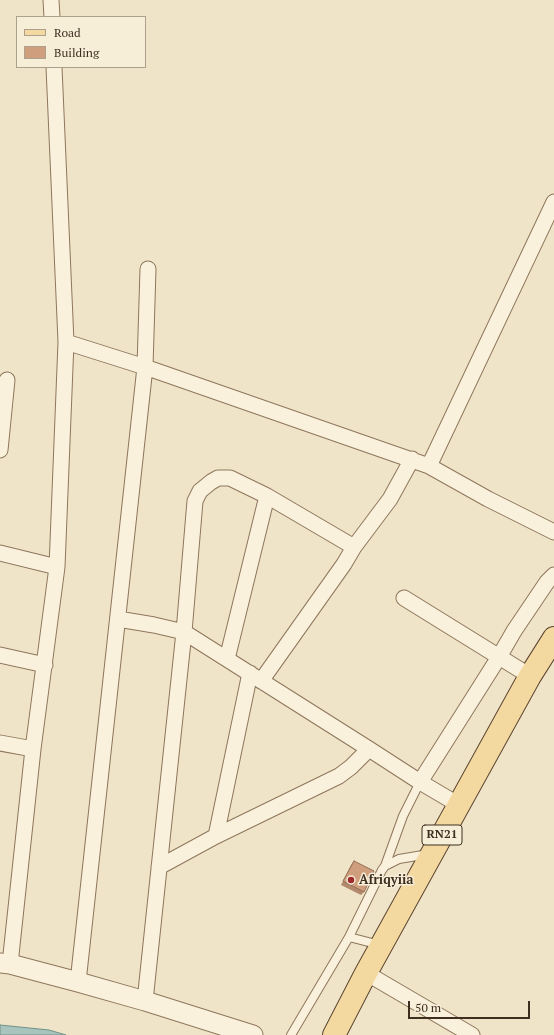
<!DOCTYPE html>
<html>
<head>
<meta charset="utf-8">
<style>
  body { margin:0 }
  #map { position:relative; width:554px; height:1035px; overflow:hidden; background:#f0e4c8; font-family:"PT Serif",serif }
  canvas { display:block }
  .legend { position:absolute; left:16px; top:16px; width:130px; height:52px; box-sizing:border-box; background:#f7eed8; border:1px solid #ada18e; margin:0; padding:5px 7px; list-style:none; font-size:12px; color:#3d2e20 }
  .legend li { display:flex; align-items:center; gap:8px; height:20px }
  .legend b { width:20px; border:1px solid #ada18e }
  .scale { position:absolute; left:408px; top:1001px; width:122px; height:18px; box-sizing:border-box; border:2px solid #3d2e20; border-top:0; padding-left:5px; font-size:12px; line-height:14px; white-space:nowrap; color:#3d2e20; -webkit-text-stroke:3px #f7eed8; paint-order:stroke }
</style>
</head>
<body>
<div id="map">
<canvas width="554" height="1035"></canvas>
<ul class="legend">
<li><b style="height:5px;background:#f3d9a0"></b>Road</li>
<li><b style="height:11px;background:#cf9f7d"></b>Building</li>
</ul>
<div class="scale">50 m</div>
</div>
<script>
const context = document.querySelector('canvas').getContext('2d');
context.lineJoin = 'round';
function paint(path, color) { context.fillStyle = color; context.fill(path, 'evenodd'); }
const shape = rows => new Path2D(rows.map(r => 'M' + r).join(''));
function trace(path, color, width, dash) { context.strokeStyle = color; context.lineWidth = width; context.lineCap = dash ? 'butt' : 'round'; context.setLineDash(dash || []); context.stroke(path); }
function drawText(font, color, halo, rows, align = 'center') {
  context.font = font + ' "PT Serif",serif'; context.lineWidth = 3; context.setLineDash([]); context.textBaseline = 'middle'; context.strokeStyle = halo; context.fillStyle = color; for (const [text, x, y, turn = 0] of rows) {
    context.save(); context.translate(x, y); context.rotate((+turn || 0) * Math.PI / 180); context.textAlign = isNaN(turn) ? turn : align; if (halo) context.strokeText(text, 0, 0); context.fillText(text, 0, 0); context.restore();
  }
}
const water = shape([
  [0,1025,49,1030,66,1035,0,1035,0,1025]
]);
paint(water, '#a9c4bc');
trace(water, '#6f938a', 1);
const service = shape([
  [385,866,403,816,420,782],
  [380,945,349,937,382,870,385,866,399,859,429,854],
  [291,1035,349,937]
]);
const minor = shape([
  [51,0,52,17],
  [66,342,145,367,429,466,488,499,554,532],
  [0,450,7,380],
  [429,466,554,202],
  [0,553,57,567],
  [404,598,530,676],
  [118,619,154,625,184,632,369,749,420,782,459,805],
  [0,655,45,665],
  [227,659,267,496],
  [261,681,344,564,354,547,390,499,412,459],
  [0,743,33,749],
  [420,782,499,657,514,631,547,582,554,575],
  [216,836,339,776,351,767,369,749],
  [159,867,216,836,250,673],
  [10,964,33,749,57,567,66,342,54,67],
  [366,973,472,1035],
  [78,982,145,367,148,269],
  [145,1001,184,632,195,501,200,491,211,482,218,478,230,478,267,496,354,547]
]);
const tertiary = shape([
  [0,963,10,964,78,982,145,1001,253,1035]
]);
const primary = shape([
  [334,1035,366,973,530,676,554,638]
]);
trace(service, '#8d765c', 10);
trace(minor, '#8d765c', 17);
trace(tertiary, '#8d765c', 21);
trace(primary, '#5b4430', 24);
trace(service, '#faf1dc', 8);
trace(minor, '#faf1dc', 15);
trace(tertiary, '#faf1dc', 19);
trace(primary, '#f3d9a0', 22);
paint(shape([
  [354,861,364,892,361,895,341,885,351,865]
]), '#b2896c');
const building = shape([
  [354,861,374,871,364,892,343,881,354,861]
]);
paint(building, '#cf9f7d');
trace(building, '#916f58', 1);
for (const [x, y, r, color] of [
  [351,880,4,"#9e2a2b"]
]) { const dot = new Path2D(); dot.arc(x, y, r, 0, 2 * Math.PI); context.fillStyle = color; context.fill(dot); trace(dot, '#f7eed8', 1.5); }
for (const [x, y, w] of [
  [442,835,40]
]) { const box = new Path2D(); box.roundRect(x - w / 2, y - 10, w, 20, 3); context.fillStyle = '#f7eed8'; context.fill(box); trace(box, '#3d2e20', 1); }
drawText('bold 12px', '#3d2e20', null, [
  ["RN21",442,835]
]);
drawText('bold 13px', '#3d2e20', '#f7eed8', [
  ["Afriqyiia",359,880]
], 'left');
</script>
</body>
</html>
